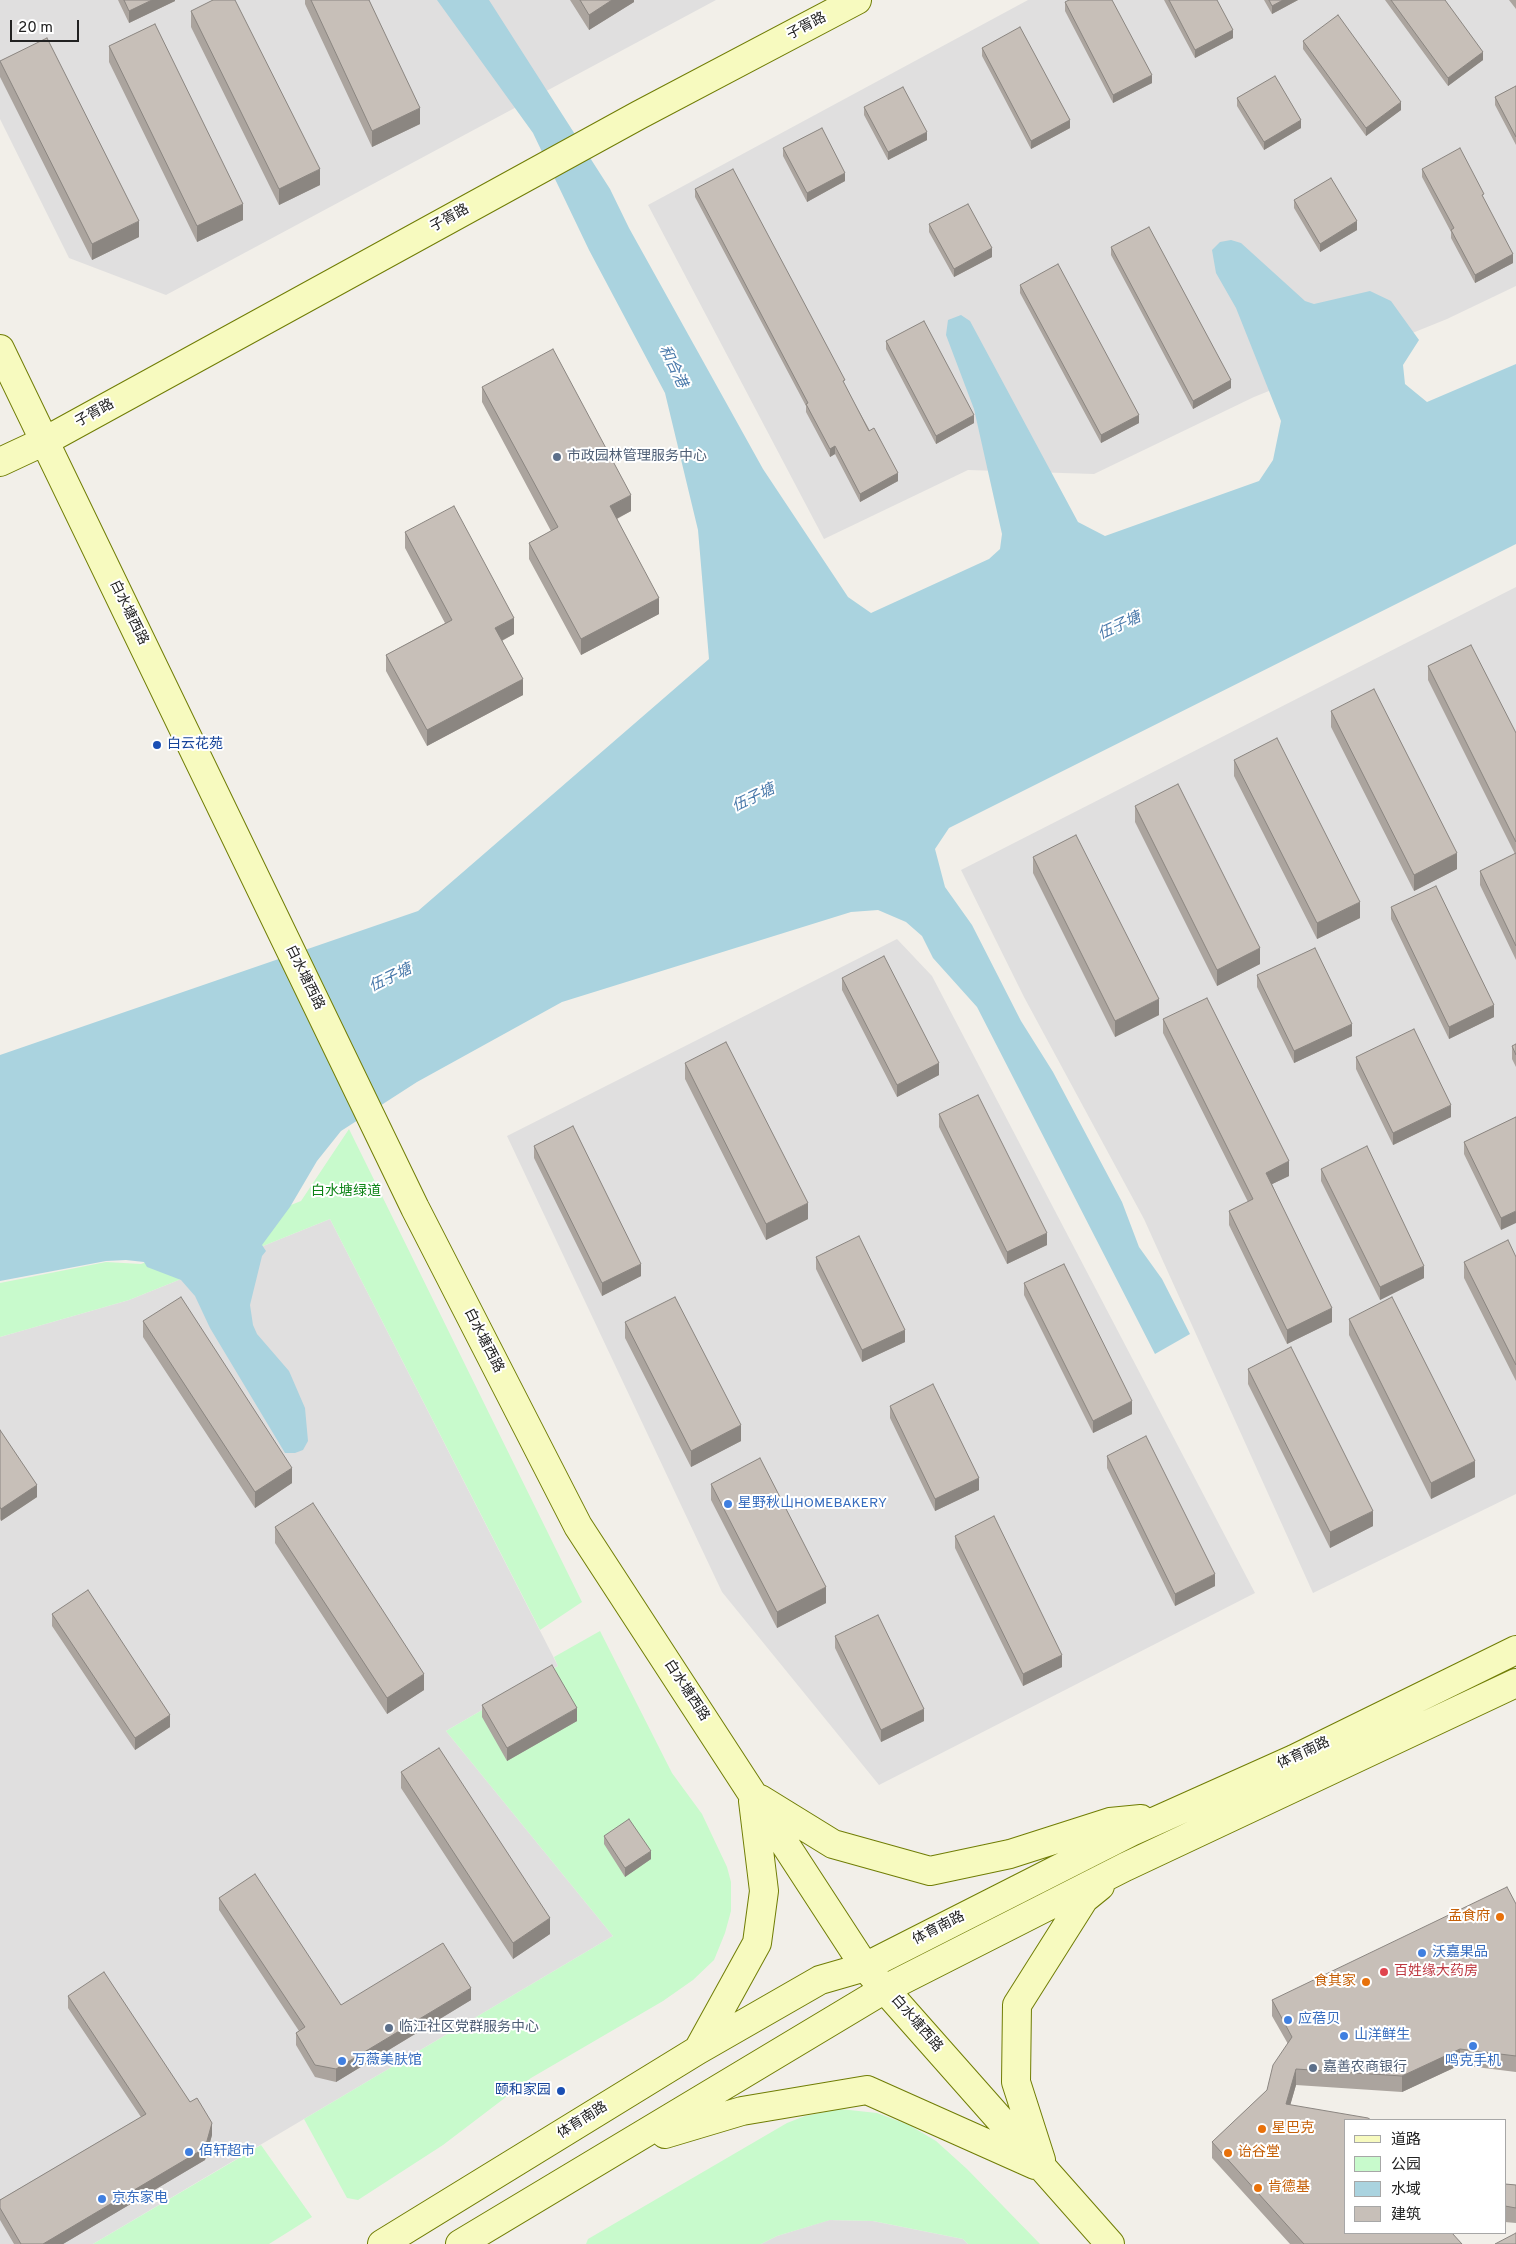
<!DOCTYPE html>
<html>
<head>
<meta charset="utf-8">
<style>
  body { margin:0 }
  #map { position:relative; width:1516px; height:2244px; overflow:hidden; background:#f2efe9; font-family:Overpass,"Noto Sans SC",sans-serif }
  canvas { display:block }
  .legend { position:absolute; left:1344px; top:2119px; width:162px; height:115px; box-sizing:border-box; background:#fff; border:1px solid #a7a7a7; margin:0; padding:6px 9px; list-style:none; font-size:15px; color:#222 }
  .legend li { display:flex; align-items:center; gap:10px; height:25px }
  .legend b { width:25px; border:1px solid #a7a7a7 }
  .scale { position:absolute; left:10px; top:20px; width:69px; height:22px; box-sizing:border-box; border:2px solid #222; border-top:0; padding-left:6px; font-size:15px; line-height:18px; white-space:nowrap; color:#222; -webkit-text-stroke:4px #fff; paint-order:stroke }
</style>
</head>
<body>
<div id="map">
<canvas width="1516" height="2244"></canvas>
<ul class="legend">
<li><b style="height:6px;background:#f7fabf"></b>道路</li>
<li><b style="height:14px;background:#c8facc"></b>公园</li>
<li><b style="height:14px;background:#aad3df"></b>水域</li>
<li><b style="height:14px;background:#c7bfb8"></b>建筑</li>
</ul>
<div class="scale">20 m</div>
</div>
<script>
const context = document.querySelector('canvas').getContext('2d');
context.lineJoin = 'round';
function paint(path, color) { context.fillStyle = color; context.fill(path, 'evenodd'); }
const shape = rows => new Path2D(rows.map(r => 'M' + r).join(''));
function trace(path, color, width, dash) { context.strokeStyle = color; context.lineWidth = width; context.lineCap = dash ? 'butt' : 'round'; context.setLineDash(dash || []); context.stroke(path); }
function drawText(font, color, halo, rows, align = 'center') {
  context.font = font + ' Overpass,"Noto Sans SC",sans-serif'; context.lineWidth = 4; context.setLineDash([]); context.textBaseline = 'middle'; context.strokeStyle = halo; context.fillStyle = color; for (const [text, x, y, turn = 0] of rows) {
    context.save(); context.translate(x, y); context.rotate((+turn || 0) * Math.PI / 180); context.textAlign = isNaN(turn) ? turn : align; if (halo) context.strokeText(text, 0, 0); context.fillText(text, 0, 0); context.restore();
  }
}
paint(shape([
  [0,0,716,0,166,295,69,258,0,119],
  [1028,0,1516,0,1516,286,1447,319,1254,397,1094,474,968,470,824,539,648,205],
  [1516,587,1516,1494,1313,1593,1144,1219,1024,997,961,870],
  [897,939,932,976,1255,1593,879,1785,722,1592,507,1136],
  [330,1219,558,1666,446,1731,613,1936,93,2244,0,2244,0,1337,129,1300],
  [829,2220,873,2221,963,2239,968,2244,761,2244,777,2236]
]), '#e0dfdf');
paint(shape([
  [349,1129,582,1602,540,1630,330,1219,129,1300,0,1337,0,1283,106,1262,141,1264,301,1201],
  [600,1631,672,1773,702,1814,727,1867,731,1882,731,1911,725,1933,714,1960,693,1980,663,2001,531,2078,443,2145,358,2200,347,2198,304,2119,613,1936,446,1731,558,1666,554,1657],
  [840,2109,877,2113,909,2125,936,2141,967,2169,1040,2244,968,2244,963,2239,873,2221,830,2220,777,2236,761,2244,586,2244,588,2239,787,2123,805,2116],
  [261,2145,312,2217,269,2244,93,2244]
]), '#c8facc');
paint(shape([
  [437,0,489,0,610,189,629,228,763,469,848,597,871,613,989,559,1000,549,1002,534,974,409,946,335,948,320,961,315,970,321,1078,522,1105,536,1259,481,1273,460,1281,421,1236,308,1216,273,1212,250,1220,242,1231,240,1241,243,1305,301,1314,304,1370,291,1391,301,1419,340,1403,365,1405,384,1427,402,1516,364,1516,544,949,828,935,849,945,887,972,925,1021,1021,1053,1072,1122,1202,1139,1247,1162,1279,1190,1334,1155,1354,977,1007,933,958,922,936,906,922,878,910,851,912,562,1002,417,1082,341,1131,317,1161,290,1207,262,1245,266,1251,262,1256,250,1305,253,1325,257,1334,289,1371,305,1408,308,1441,303,1450,295,1453,285,1453,210,1328,195,1296,181,1280,147,1267,144,1262,126,1260,106,1261,0,1281,0,1055,418,911,709,659,698,530,665,393,589,250,533,133]
]), '#aad3df');
const secondary = shape([
  [0,349,415,1208,578,1526,865,1967,1110,2244],
  [0,462,45,441,639,115,857,0],
  [760,1799,833,1844,930,1871,1010,1854,1110,1822,1141,1819],
  [698,2050,757,1943,764,1891,753,1801],
  [665,2134,742,2111,867,2090,1035,2165],
  [1041,2160,1016,2082,1017,2005,1084,1899,1100,1886],
  [382,2244,698,2050,820,1980,865,1967,1131,1832,1294,1759,1516,1650],
  [460,2244,885,1989,1125,1867,1516,1683]
]);
trace(secondary, '#707d05', 30);
trace(secondary, '#f7fabf', 28);
paint(shape([
  [118,0,175,0,175,1,129,23],
  [305,0,369,0,420,124,372,147,305,4],
  [570,0,634,0,634,2,589,30],
  [1164,0,1217,0,1233,38,1195,58],
  [1264,0,1298,0,1272,14],
  [1385,0,1445,0,1483,60,1448,86],
  [1509,0,1516,0,1516,9],
  [1065,2,1152,83,1113,103,1065,11],
  [191,11,320,185,279,205,191,27],
  [1303,41,1401,110,1366,136,1303,49],
  [109,46,243,220,197,242,109,62],
  [982,48,1070,128,1031,149,982,56],
  [0,61,139,237,92,260,0,77],
  [1516,86,1516,145,1495,105,1495,97],
  [1237,98,1301,128,1264,150,1237,106],
  [864,107,927,140,888,160,864,115],
  [783,148,845,181,807,202,783,156],
  [1422,169,1484,200,1513,263,1475,283,1451,238,1451,232,1422,177],
  [695,189,845,386,898,481,860,502,835,454,830,457,806,412,806,406,695,197],
  [1294,200,1357,230,1320,252,1294,208],
  [929,224,992,257,954,277,929,232],
  [1111,247,1231,388,1193,409,1111,255],
  [1020,285,1139,423,1101,443,1020,293],
  [886,341,974,423,936,444,886,349],
  [482,387,631,511,617,519,659,614,581,655,529,559,529,543,551,531,482,402],
  [405,532,514,634,502,641,523,695,427,746,386,671,386,655,445,623,405,548],
  [1428,666,1516,733,1516,960,1480,885,1480,871,1515,854,1428,680],
  [1331,711,1457,869,1414,891,1331,727],
  [1234,760,1360,918,1317,939,1234,776],
  [1135,806,1260,964,1217,986,1135,822],
  [1033,857,1159,1015,1115,1037,1033,873],
  [1391,907,1494,1017,1449,1039,1391,919],
  [1257,975,1352,1036,1294,1063,1257,987],
  [842,978,939,1075,897,1097,842,990],
  [1163,1019,1289,1176,1272,1184,1332,1322,1287,1344,1229,1225,1229,1211,1248,1202,1163,1033],
  [1516,1044,1516,1067,1512,1059,1512,1046],
  [1356,1057,1451,1117,1393,1145,1356,1069],
  [685,1063,808,1219,766,1240,685,1079],
  [939,1114,1047,1245,1007,1264,939,1127],
  [1516,1117,1501,1230,1464,1154,1464,1142],
  [534,1146,641,1276,602,1296,534,1158],
  [1321,1169,1424,1278,1380,1300,1321,1181],
  [816,1257,905,1342,862,1362,816,1269],
  [1516,1257,1516,1381,1464,1278,1464,1262],
  [1024,1283,1132,1414,1093,1433,1024,1295],
  [1349,1319,1475,1477,1431,1499,1349,1335],
  [143,1321,292,1483,255,1508,143,1337],
  [625,1322,741,1441,691,1467,625,1338],
  [1248,1369,1373,1526,1330,1548,1248,1384],
  [890,1406,979,1490,935,1511,890,1418],
  [0,1430,37,1497,1,1521,0,1519],
  [1107,1456,1215,1586,1175,1606,1107,1468],
  [711,1484,826,1603,777,1628,711,1500],
  [275,1527,424,1690,387,1714,275,1543],
  [955,1536,1062,1667,1023,1686,955,1548],
  [52,1614,170,1727,135,1750,52,1626],
  [835,1636,924,1721,881,1742,835,1648],
  [482,1705,577,1721,507,1761,482,1717],
  [401,1772,550,1934,513,1959,401,1788],
  [604,1836,651,1859,625,1877,604,1844],
  [219,1898,341,2005,471,2000,336,2082,315,2077,296,2045,296,2033,299,2031,219,1910],
  [1516,1904,1516,2072,1460,2065,1402,2092,1296,2085,1290,2105,1345,2120,1462,2244,1290,2244,1212,2158,1212,2142,1267,2090,1288,2044,1272,2016,1272,2000],
  [68,1996,212,2135,205,2160,63,2244,14,2244,0,2220,0,2200,141,2117,68,2008],
  [1505,2184,1516,2185,1516,2223,1505,2222]
]), '#aba49e');
paint(shape([
  [152,0,175,0,175,1,129,23,129,11],
  [612,0,634,0,634,2,589,30,589,15],
  [1283,0,1298,0,1272,14,1272,6],
  [1233,30,1233,38,1195,58,1195,50],
  [1483,52,1483,60,1448,86,1448,78],
  [1152,75,1152,83,1113,103,1113,95],
  [1401,102,1401,110,1366,136,1366,128],
  [420,108,420,124,372,147,372,131],
  [1070,120,1070,128,1031,149,1031,141],
  [1301,120,1301,128,1264,150,1264,142],
  [927,132,927,140,888,160,888,152],
  [320,169,320,185,279,205,279,189],
  [845,173,845,181,807,202,807,193],
  [243,204,243,220,197,242,197,226],
  [139,221,139,237,92,260,92,244],
  [1357,221,1357,230,1320,252,1320,244],
  [992,248,992,257,954,277,954,269],
  [1513,254,1513,263,1475,283,1475,275],
  [1231,380,1231,388,1193,409,1193,401],
  [974,415,974,423,936,444,936,436],
  [1139,415,1139,423,1101,443,1101,435],
  [835,446,835,454,830,457,830,449],
  [898,473,898,481,860,502,860,494],
  [631,495,631,511,610,522,610,506],
  [659,598,659,614,581,655,581,639],
  [514,618,514,634,495,644,495,628],
  [523,679,523,695,427,746,427,730],
  [1457,853,1457,869,1414,891,1414,875],
  [1360,902,1360,918,1317,939,1317,923],
  [1260,948,1260,964,1217,986,1217,970],
  [1159,999,1159,1015,1115,1037,1115,1021],
  [1494,1005,1494,1017,1449,1039,1449,1027],
  [1352,1024,1352,1036,1294,1063,1294,1051],
  [939,1063,939,1075,897,1097,897,1085],
  [1451,1105,1451,1117,1393,1145,1393,1133],
  [1289,1161,1289,1176,1266,1187,1266,1173],
  [808,1203,808,1219,766,1240,766,1224],
  [1516,1211,1516,1223,1501,1230,1501,1218],
  [1047,1233,1047,1245,1007,1264,1007,1252],
  [641,1264,641,1276,602,1296,602,1283],
  [1424,1266,1424,1278,1380,1300,1380,1287],
  [1332,1308,1332,1322,1287,1344,1287,1330],
  [905,1330,905,1342,862,1362,862,1350],
  [1132,1401,1132,1414,1093,1433,1093,1421],
  [741,1425,741,1441,691,1467,691,1451],
  [1475,1461,1475,1477,1431,1499,1431,1483],
  [292,1468,292,1483,255,1508,255,1492],
  [979,1478,979,1490,935,1511,935,1499],
  [37,1485,37,1497,1,1521,1,1509],
  [1373,1511,1373,1526,1330,1548,1330,1532],
  [1215,1574,1215,1586,1175,1606,1175,1594],
  [826,1587,826,1603,777,1628,777,1612],
  [1062,1655,1062,1667,1023,1686,1023,1674],
  [424,1674,424,1690,387,1714,387,1698],
  [577,1708,577,1721,507,1761,507,1748],
  [924,1709,924,1721,881,1742,881,1730],
  [170,1715,170,1727,135,1750,135,1738],
  [651,1851,651,1859,625,1877,625,1868],
  [550,1918,550,1934,513,1959,513,1943],
  [471,1988,471,2000,336,2082,336,2069],
  [1460,2049,1460,2065,1402,2092,1402,2076],
  [1296,2069,1296,2085,1286,2120,1286,2104],
  [212,2123,212,2135,205,2160,63,2244,43,2244]
]), '#8b8681');
const building = shape([
  [124,0,152,0,129,11,124,0],
  [213,0,235,0,320,169,279,189,191,11,213,0],
  [311,0,369,0,420,108,372,131,311,0],
  [580,0,612,0,589,15,580,0],
  [1069,0,1112,0,1152,75,1113,95,1065,2,1069,0],
  [1169,0,1217,0,1233,30,1195,50,1169,0],
  [1269,0,1283,0,1272,6,1269,0],
  [1391,0,1445,0,1483,52,1448,78,1391,0],
  [1338,15,1401,102,1366,128,1303,41,1338,15],
  [155,24,243,204,197,226,109,46,155,24],
  [1020,27,1070,120,1031,141,982,48,1020,27],
  [47,38,139,221,92,244,0,61,47,38],
  [1275,76,1301,120,1264,142,1237,98,1275,76],
  [1516,86,1516,137,1495,97,1516,86],
  [903,87,927,132,888,152,864,107,903,87],
  [822,128,845,173,807,193,783,148,822,128],
  [1460,148,1484,194,1482,195,1513,254,1475,275,1451,230,1454,228,1422,169,1460,148],
  [733,169,845,380,843,381,869,431,874,428,898,473,860,494,835,446,830,449,806,404,808,403,695,189,733,169],
  [1331,178,1357,221,1320,244,1294,200,1331,178],
  [968,204,992,248,954,269,929,224,968,204],
  [1149,227,1231,380,1193,401,1111,247,1149,227],
  [1058,264,1139,415,1101,435,1020,285,1058,264],
  [924,321,974,415,936,436,886,341,924,321],
  [553,349,631,495,610,506,659,598,581,639,529,543,558,527,482,387,553,349],
  [454,506,514,618,495,628,523,679,427,730,386,655,452,620,405,532,454,506],
  [1471,645,1516,733,1516,842,1428,666,1471,645],
  [1374,689,1457,853,1414,875,1331,711,1374,689],
  [1277,738,1360,902,1317,923,1234,760,1277,738],
  [1178,784,1260,948,1217,970,1135,806,1178,784],
  [1076,835,1159,999,1115,1021,1033,857,1076,835],
  [1516,853,1516,946,1480,871,1516,853],
  [1436,886,1494,1005,1449,1027,1391,907,1436,886],
  [1315,948,1352,1024,1294,1051,1257,975,1315,948],
  [884,956,939,1063,897,1085,842,978,884,956],
  [1207,998,1289,1161,1266,1173,1332,1308,1287,1330,1229,1211,1253,1199,1163,1019,1207,998],
  [1414,1029,1451,1105,1393,1133,1356,1057,1414,1029],
  [726,1042,808,1203,766,1224,685,1063,726,1042],
  [1516,1044,1516,1055,1512,1046,1516,1044],
  [978,1095,1047,1233,1007,1252,939,1114,978,1095],
  [1516,1117,1516,1211,1501,1218,1464,1142,1516,1117],
  [573,1126,641,1264,602,1283,534,1146,573,1126],
  [1367,1146,1424,1266,1380,1287,1321,1169,1367,1146],
  [859,1236,905,1330,862,1350,816,1257,859,1236],
  [1508,1240,1516,1257,1516,1365,1464,1262,1508,1240],
  [1064,1264,1132,1401,1093,1421,1024,1283,1064,1264],
  [181,1297,292,1468,255,1492,143,1321,181,1297],
  [675,1297,741,1425,691,1451,625,1322,675,1297],
  [1392,1297,1475,1461,1431,1483,1349,1319,1392,1297],
  [1291,1347,1373,1511,1330,1532,1248,1369,1291,1347],
  [933,1384,979,1478,935,1499,890,1406,933,1384],
  [0,1430,37,1485,1,1509,0,1507,0,1430],
  [1146,1436,1215,1574,1175,1594,1107,1456,1146,1436],
  [760,1458,826,1587,777,1612,711,1484,760,1458],
  [313,1503,424,1674,387,1698,275,1527,313,1503],
  [994,1516,1062,1655,1023,1674,955,1536,994,1516],
  [88,1590,170,1715,135,1738,52,1614,88,1590],
  [878,1615,924,1709,881,1730,835,1636,878,1615],
  [552,1665,577,1708,507,1748,482,1705,552,1665],
  [439,1748,550,1918,513,1943,401,1772,439,1748],
  [629,1819,651,1851,625,1868,604,1836,629,1819],
  [255,1874,341,2005,443,1943,471,1988,336,2069,315,2065,296,2033,305,2027,219,1898,255,1874],
  [1507,1887,1516,1904,1516,2056,1460,2049,1402,2076,1296,2069,1286,2104,1368,2118,1371,2120,1345,2120,1345,2233,1452,2233,1462,2244,1304,2244,1212,2142,1267,2090,1273,2065,1292,2037,1272,2000,1507,1887],
  [104,1972,190,2102,197,2098,212,2123,205,2148,43,2244,21,2244,0,2208,0,2200,146,2114,68,1996,104,1972],
  [1505,2184,1516,2185,1516,2208,1505,2206,1505,2184],
  [1516,2233,1516,2244,1495,2244,1516,2233]
]);
paint(building, '#c7bfb8');
trace(building, '#8b8681', 1);
for (const [x, y, r, color] of [
  [557,457,5,"#5c6f8a"],
  [157,745,5,"#1a4fb4"],
  [728,1504,5,"#3f7fe0"],
  [1500,1917,5,"#e8710a"],
  [1422,1953,5,"#3f7fe0"],
  [1384,1972,5,"#e0444e"],
  [1366,1982,5,"#e8710a"],
  [1288,2020,5,"#3f7fe0"],
  [389,2028,5,"#5c6f8a"],
  [1344,2036,5,"#3f7fe0"],
  [1473,2046,5,"#3f7fe0"],
  [342,2061,5,"#3f7fe0"],
  [1313,2068,5,"#5c6f8a"],
  [561,2091,5,"#1a4fb4"],
  [1262,2129,5,"#e8710a"],
  [189,2152,5,"#3f7fe0"],
  [1228,2153,5,"#e8710a"],
  [1258,2188,5,"#e8710a"],
  [102,2199,5,"#3f7fe0"]
]) { const dot = new Path2D(); dot.arc(x, y, r, 0, 2 * Math.PI); context.fillStyle = color; context.fill(dot); trace(dot, '#fff', 2); }
drawText('14px', '#222', '#fff', [
  ["子胥路",807,27,-28],
  ["子胥路",450,219,-29],
  ["子胥路",95,414,-29],
  ["白水塘西路",128,613,64],
  ["白水塘西路",304,978,64],
  ["白水塘西路",483,1341,63],
  ["白水塘西路",686,1691,57],
  ["体育南路",1304,1754,-25],
  ["体育南路",939,1929,-27],
  ["白水塘西路",916,2024,49],
  ["体育南路",583,2121,-32]
]);
drawText('14px', '#4e5e75', '#fff', [
  ["市政园林管理服务中心",567,457],
  ["临江社区党群服务中心",399,2028],
  ["嘉善农商银行",1323,2068]
], 'left');
drawText('14px', '#164399', '#fff', [
  ["白云花苑",167,745],
  ["颐和家园",551,2091,"right"]
], 'left');
drawText('14px', '#0c8416', '#fff', [
  ["白水塘绿道",346,1192]
]);
drawText('14px', '#366cbe', '#fff', [
  ["星野秋山HOMEBAKERY",738,1504],
  ["沃嘉果品",1432,1953],
  ["应蓓贝",1298,2020],
  ["山洋鲜生",1354,2036],
  ["万薇美肤馆",352,2061],
  ["鸣克手机",1473,2062,"center"],
  ["佰轩超市",199,2152],
  ["京东家电",112,2199]
], 'left');
drawText('14px', '#c56008', '#fff', [
  ["孟食府",1490,1917,"right"],
  ["食其家",1356,1982,"right"],
  ["星巴克",1272,2129],
  ["诒谷堂",1238,2153],
  ["肯德基",1268,2188]
], 'left');
drawText('14px', '#be3a42', '#fff', [
  ["百姓缘大药房",1394,1972]
], 'left');
drawText('italic 15px', '#4a7aab', '#fff', [
  ["和合港",672,367,64],
  ["伍子塘",1120,627,-25],
  ["伍子塘",754,799,-26],
  ["伍子塘",391,979,-26]
]);
</script>
</body>
</html>
